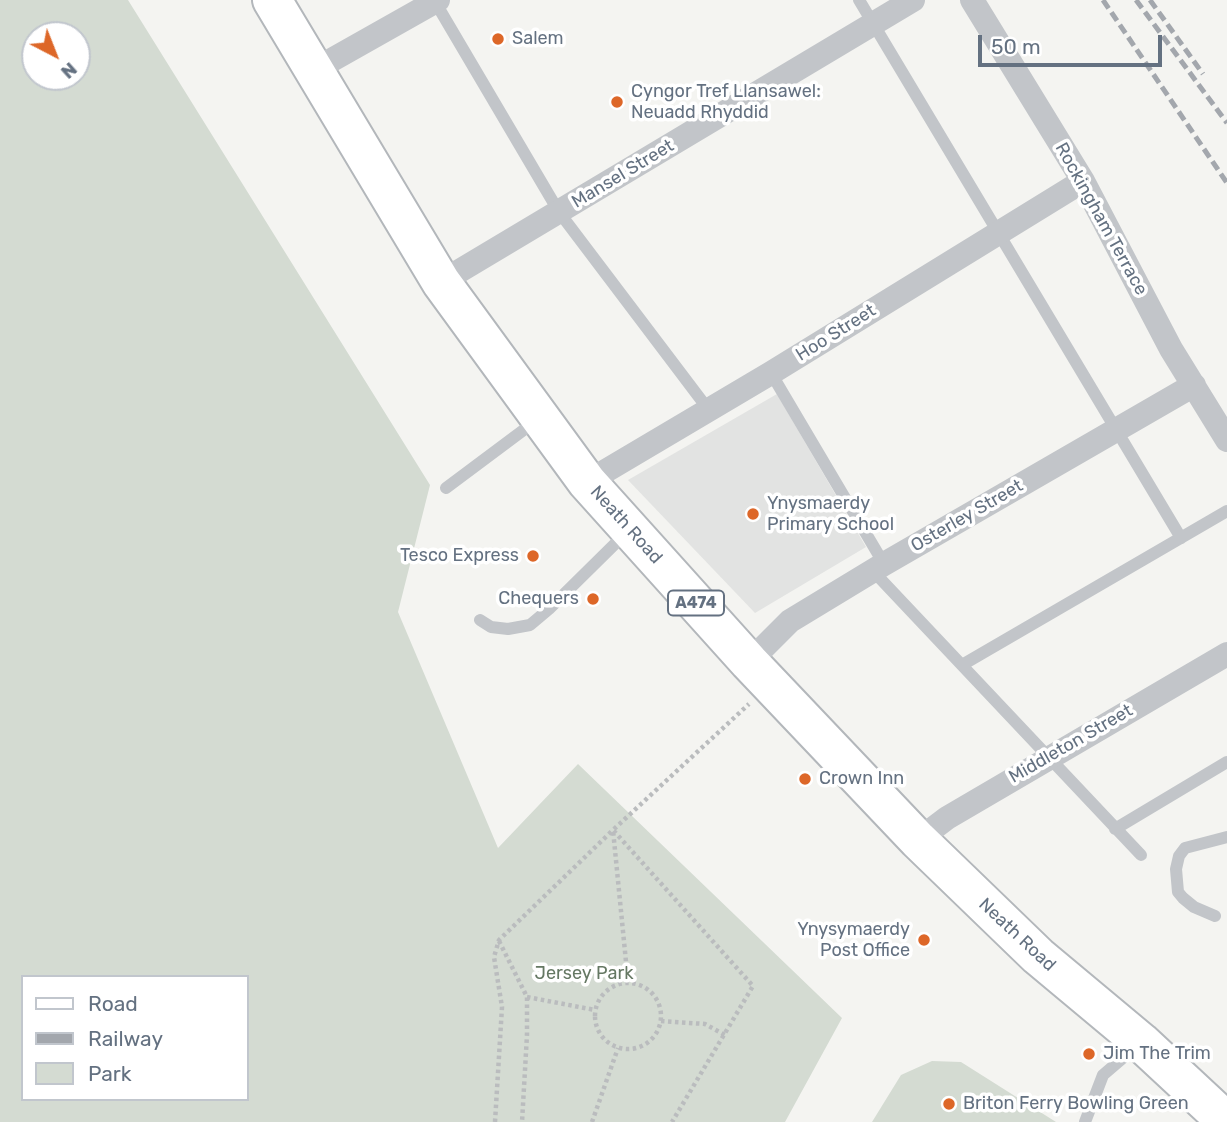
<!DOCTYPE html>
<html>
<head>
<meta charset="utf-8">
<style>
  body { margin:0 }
  #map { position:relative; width:1227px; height:1122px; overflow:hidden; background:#f4f4f1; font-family:Rubik,sans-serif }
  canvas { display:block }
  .legend { position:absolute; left:21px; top:975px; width:228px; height:126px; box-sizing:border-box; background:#fff; border:2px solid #c1c6cd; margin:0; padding:9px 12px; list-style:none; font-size:21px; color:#647181 }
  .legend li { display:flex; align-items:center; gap:14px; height:35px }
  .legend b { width:35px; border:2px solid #c1c6cd }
  .north { position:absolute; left:21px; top:21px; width:70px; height:70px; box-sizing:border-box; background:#fff; border:2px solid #c1c6cd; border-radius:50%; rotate:138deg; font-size:19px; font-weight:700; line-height:28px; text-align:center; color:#647181 }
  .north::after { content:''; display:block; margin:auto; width:24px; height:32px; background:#dd6728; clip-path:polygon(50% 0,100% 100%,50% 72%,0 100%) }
  .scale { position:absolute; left:978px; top:35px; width:184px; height:32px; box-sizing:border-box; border:4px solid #647181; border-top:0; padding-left:9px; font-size:21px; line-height:24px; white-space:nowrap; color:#647181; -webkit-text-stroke:5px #fff; paint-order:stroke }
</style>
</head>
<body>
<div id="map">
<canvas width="1227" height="1122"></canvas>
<ul class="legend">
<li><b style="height:9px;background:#fff"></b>Road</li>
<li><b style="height:9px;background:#a3a7ad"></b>Railway</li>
<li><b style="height:19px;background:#d4dbd2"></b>Park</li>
</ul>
<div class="north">N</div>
<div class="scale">50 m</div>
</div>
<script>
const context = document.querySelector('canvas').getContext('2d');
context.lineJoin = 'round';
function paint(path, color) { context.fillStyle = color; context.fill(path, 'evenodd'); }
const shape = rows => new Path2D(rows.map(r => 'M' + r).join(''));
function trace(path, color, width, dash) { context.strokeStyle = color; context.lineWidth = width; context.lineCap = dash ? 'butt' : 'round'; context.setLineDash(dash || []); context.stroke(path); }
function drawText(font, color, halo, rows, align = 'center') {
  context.font = font + ' Rubik,sans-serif'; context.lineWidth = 7; context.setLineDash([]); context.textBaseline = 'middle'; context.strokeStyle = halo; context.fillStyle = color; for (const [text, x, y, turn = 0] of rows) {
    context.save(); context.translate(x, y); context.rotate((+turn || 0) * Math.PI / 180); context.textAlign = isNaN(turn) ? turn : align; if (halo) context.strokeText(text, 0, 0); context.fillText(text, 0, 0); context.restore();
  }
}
paint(shape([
  [777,394,866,547,755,613,628,480]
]), '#e2e3e2');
paint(shape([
  [0,0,128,0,430,485,398,612,498,848,578,764,842,1018,785,1122,0,1122],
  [77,35,77,77,35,77,35,35],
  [23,977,247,977,247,1099,23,1099],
  [932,1061,961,1062,1056,1122,872,1122,901,1075]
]), '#d4dbd2');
const primary = shape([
  [272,0,441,282,587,482,749,662,918,840,1038,956,1141,1042,1227,1122]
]);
trace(primary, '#b3b7bb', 42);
trace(shape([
  [499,941,527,997,527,1035,522,1122],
  [628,982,613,830,749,704],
  '595 1016a33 33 0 1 1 66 0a33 33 0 1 1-66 0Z',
  [527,997,595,1010],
  [661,1021,705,1024,725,1035],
  [495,1122,502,1007,494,957,499,940,613,830,753,986,672,1122],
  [592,1122,618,1048]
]), '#babcbe', 4.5, [3.5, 3.5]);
trace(shape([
  [434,0,559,212,708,409],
  [859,0,1181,538],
  [771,373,884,564],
  [446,488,537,420],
  [873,571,1141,855],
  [480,620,491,627,508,629,530,625,549,609,627,532],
  [962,665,1227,511],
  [1115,829,1227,762],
  [1215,916,1194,907,1183,898,1178,892,1176,869,1179,856,1185,848,1227,837],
  [1085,1122,1103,1075,1138,1045]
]), '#c2c5c9', 12);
trace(shape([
  [972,0,1083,181,1171,349,1227,440],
  [314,70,438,0],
  [441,282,913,0],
  [587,482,771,373,1083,181],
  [749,662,790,621,884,564,1194,385],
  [918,840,947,818,1227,654]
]), '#c2c5c9', 24);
trace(primary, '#fff', 38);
trace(shape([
  [1103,0,1227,183],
  [1136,0,1227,123],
  [1150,0,1203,74]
]), '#a3a7ad', 5, [10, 5]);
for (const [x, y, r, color] of [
  [498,39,7,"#dd6728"],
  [617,102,7,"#dd6728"],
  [753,514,7,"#dd6728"],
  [533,556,7,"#dd6728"],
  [593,599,7,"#dd6728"],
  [805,779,7,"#dd6728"],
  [924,940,7,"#dd6728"],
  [1089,1054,7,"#dd6728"],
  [949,1104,7,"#dd6728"]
]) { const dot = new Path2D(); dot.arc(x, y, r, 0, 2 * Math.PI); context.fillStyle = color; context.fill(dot); trace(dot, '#fff', 2.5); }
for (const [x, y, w] of [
  [696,603,56]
]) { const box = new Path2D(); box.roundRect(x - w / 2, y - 12.5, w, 25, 5); context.fillStyle = '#fff'; context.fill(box); trace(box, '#647181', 2); }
drawText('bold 16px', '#647181', null, [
  ["A474",696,603]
]);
drawText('18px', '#647181', '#fff', [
  ["Salem",512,39],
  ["Cyngor Tref Llansawel:",631,92],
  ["Neuadd Rhyddid",631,113],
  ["Ynysmaerdy",767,504],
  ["Primary School",767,525],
  ["Tesco Express",519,556,"right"],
  ["Chequers",579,599,"right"],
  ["Crown Inn",819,779],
  ["Ynysymaerdy",910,930,"right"],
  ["Post Office",910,951,"right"],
  ["Jim The Trim",1103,1054],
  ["Briton Ferry Bowling Green",963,1104]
], 'left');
drawText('18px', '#647181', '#fff', [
  ["Mansel Street",623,174,-31],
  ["Rockingham Terrace",1101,219,61],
  ["Hoo Street",836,333,-32],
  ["Osterley Street",967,516,-30],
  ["Neath Road",626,525,48],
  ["Middleton Street",1071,744,-30],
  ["Neath Road",1017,935,43]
]);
drawText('18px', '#657863', '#fff', [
  ["Jersey Park",584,974]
]);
</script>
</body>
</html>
